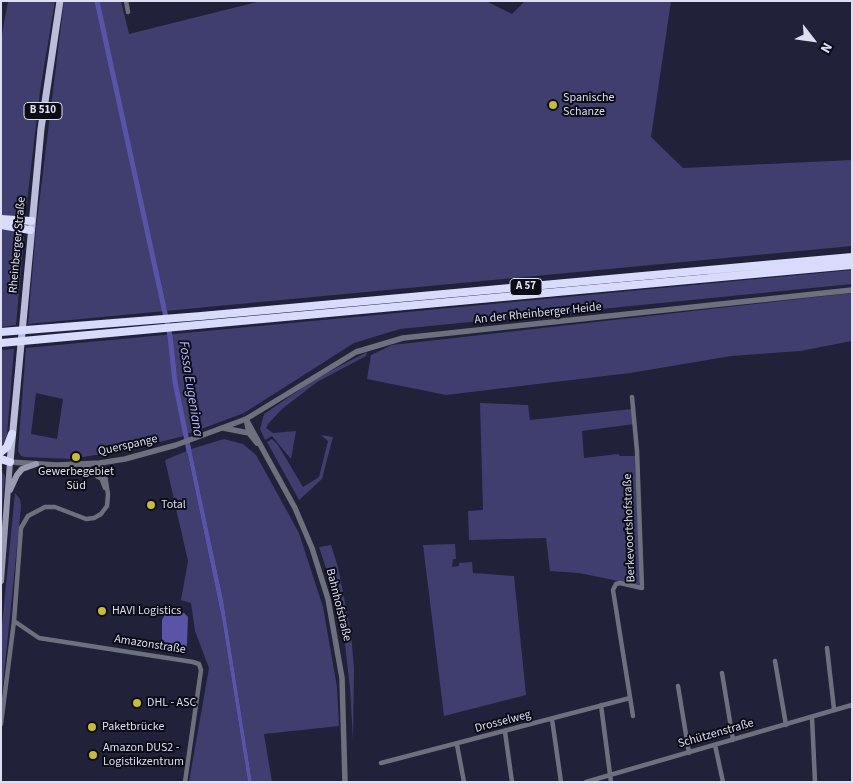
<!DOCTYPE html>
<html>
<head>
<meta charset="utf-8">
<style>
  body { margin:0 }
  #map { position:relative; width:853px; height:783px; overflow:hidden; background:#21213a; font-family:"Source Sans 3",sans-serif }
  canvas { display:block }
  .frame { position:absolute; inset:0; border:2px solid #dddef0; pointer-events:none }
  .north { position:absolute; left:788px; top:15px; width:50px; height:50px; -webkit-text-stroke:4px #0c0c17; paint-order:stroke; rotate:120deg; font-size:14px; font-weight:700; line-height:20px; text-align:center; color:#dddef0 }
  .north::after { content:''; display:block; margin:auto; width:18px; height:22px; background:#dddef0; clip-path:polygon(50% 0,100% 100%,50% 72%,0 100%) }
</style>
</head>
<body>
<div id="map">
<canvas width="853" height="783"></canvas>
<div class="frame"></div>
<div class="north">N</div>
</div>
<script>
const context = document.querySelector('canvas').getContext('2d');
context.lineJoin = 'round';
function paint(path, color) { context.fillStyle = color; context.fill(path, 'evenodd'); }
const shape = rows => new Path2D(rows.map(r => 'M' + r).join(''));
function trace(path, color, width, dash) { context.strokeStyle = color; context.lineWidth = width; context.lineCap = dash ? 'butt' : 'round'; context.setLineDash(dash || []); context.stroke(path); }
function drawText(font, color, halo, rows, align = 'center') {
  context.font = font + ' "Source Sans 3",sans-serif'; context.lineWidth = 4; context.setLineDash([]); context.textBaseline = 'middle'; context.strokeStyle = halo; context.fillStyle = color; for (const [text, x, y, turn = 0] of rows) {
    context.save(); context.translate(x, y); context.rotate((+turn || 0) * Math.PI / 180); context.textAlign = isNaN(turn) ? turn : align; if (halo) context.strokeText(text, 0, 0); context.fillText(text, 0, 0); context.restore();
  }
}
paint(shape([
  [8,1,55,1,40,91,27,202,24,209,14,216,1,216,1,40],
  [64,1,121,1,129,34,261,1,486,1,512,14,525,1,671,1,651,137,683,168,852,160,852,246,28,324,36,229],
  [1,227,18,231,24,237,16,325,1,327],
  [852,270,852,284,400,329,354,343,244,413,180,437,108,455,95,455,72,459,25,457,21,456,18,451,26,348],
  [36,393,63,399,57,439,31,434],
  [852,293,852,341,800,351,731,356,630,373,446,395,367,379,371,355,392,345],
  [14,349,7,435,1,450,1,350],
  [367,352,366,356,317,382,282,409,268,424,266,428,273,433,296,431,291,459,272,436,265,440,260,429,264,414,317,378],
  [480,403,528,405,530,420,632,409,634,424,582,431,584,458,618,454,620,456,635,456,641,583,638,585,579,573,550,571,546,538,469,540,468,511,483,510],
  [321,435,333,437,322,479,299,500,267,442,272,439,278,445,303,487,319,477,328,441],
  [224,439,243,444,256,455,299,533,323,607,337,687,339,726,264,734,272,782,252,782,223,599,191,449],
  [187,451,222,619,248,782,189,782,209,668,195,631,191,603,181,600,188,561,165,460],
  [1,469,5,476,1,521],
  [15,493,20,499,21,507,1,704,1,636],
  [455,544,456,559,453,559,452,567,459,566,459,563,472,562,473,573,514,576,526,695,444,716,423,545],
  [331,545,338,567,351,633,354,669,353,740,350,688,344,636,331,583,319,547]
]), '#3f3e6f');
paint(shape([
  [190,444,223,599,252,782,248,782,222,619,186,446],
  [167,610,184,613,188,617,187,644,186,650,182,653,166,648,162,639,162,620]
]), '#5954a7');
trace(shape([
  [97,1,170,336,175,382,189,451]
]), '#5954a7', 5);
trace(shape([
  [126,1,128,12],
  [632,397,637,451,642,588,620,583,616,584,613,590,633,716],
  [100,463,98,470,105,488],
  [14,621,39,638,193,662,199,664,201,670,185,782],
  [827,648,834,709],
  [775,661,786,725],
  [722,673,733,740],
  [678,686,689,753],
  [601,705,611,782],
  [812,717,815,782],
  [552,719,561,782],
  [1,724,14,621,21,528,28,516,45,507,55,507,86,519,94,518,101,514,107,506,108,494,104,469,100,463],
  [505,732,512,782],
  [457,745,464,782],
  [715,745,723,782],
  [381,763,630,698],
  [586,782,852,705]
]), '#6f707e', 4.5);
trace(shape([
  [246,419,295,508,312,548,328,599,342,678,345,782],
  [246,419,249,433,257,443],
  [223,428,249,433],
  [10,462,57,465,100,463,125,459,176,445,246,419,356,352,403,338,852,290],
  [83,464,99,477]
]), '#6f707e', 5.5);
trace(shape([
  [10,490,17,475,22,469,36,464],
  [1,581,10,462]
]), '#9a9bb1', 6);
trace(shape([
  [10,462,41,129,60,1]
]), '#bbbcd9', 7);
trace(shape([
  [1,219,31,221],
  [1,225,30,230],
  [1,332,201,316,852,257],
  [1,343,852,265],
  [1,452,7,447,12,434],
  [1,459,10,462]
]), '#d9dbfd', 8);
for (const [x, y, r, color] of [
  [553,105,5,"#c8bb3b"],
  [76,457,5,"#c8bb3b"],
  [151,505,5,"#c8bb3b"],
  [102,611,5,"#c8bb3b"],
  [137,703,5,"#c8bb3b"],
  [92,727,5,"#c8bb3b"],
  [93,755,5,"#c8bb3b"]
]) { const dot = new Path2D(); dot.arc(x, y, r, 0, 2 * Math.PI); context.fillStyle = color; context.fill(dot); trace(dot, '#0c0c17', 2); }
for (const [x, y, w] of [
  [43,111,38],
  [526,287,32]
]) { const box = new Path2D(); box.roundRect(x - w / 2, y - 8.5, w, 17, 4); context.fillStyle = '#0c0c17'; context.fill(box); trace(box, '#dddef0', 1); }
drawText('bold 11px', '#dddef0', null, [
  ["B 510",43,111],
  ["A 57",526,287]
]);
drawText('12px', '#dddef0', '#0c0c17', [
  ["Spanische",563,98],
  ["Schanze",563,112],
  ["Gewerbegebiet",76,472,"center"],
  ["Süd",76,486,"center"],
  ["Total",161,505],
  ["HAVI Logistics",112,611],
  ["DHL - ASC",147,703],
  ["Paketbrücke",102,727],
  ["Amazon DUS2 -",103,748],
  ["Logistikzentrum",103,762]
], 'left');
drawText('12px', '#dddef0', '#0c0c17', [
  ["Rheinberger Straße",18,245,-85],
  ["An der Rheinberger Heide",538,314,-6],
  ["Querspange",128,446,-13],
  ["Berkevoortshofstraße",630,528,-92],
  ["Bahnhofstraße",338,605,76],
  ["Amazonstraße",150,645,9],
  ["Drosselweg",503,722,-15],
  ["Schützenstraße",716,734,-16]
]);
drawText('italic 14px', '#b6b8fc', '#0c0c17', [
  ["Fossa Eugeniana",190,389,81]
]);
</script>
</body>
</html>
